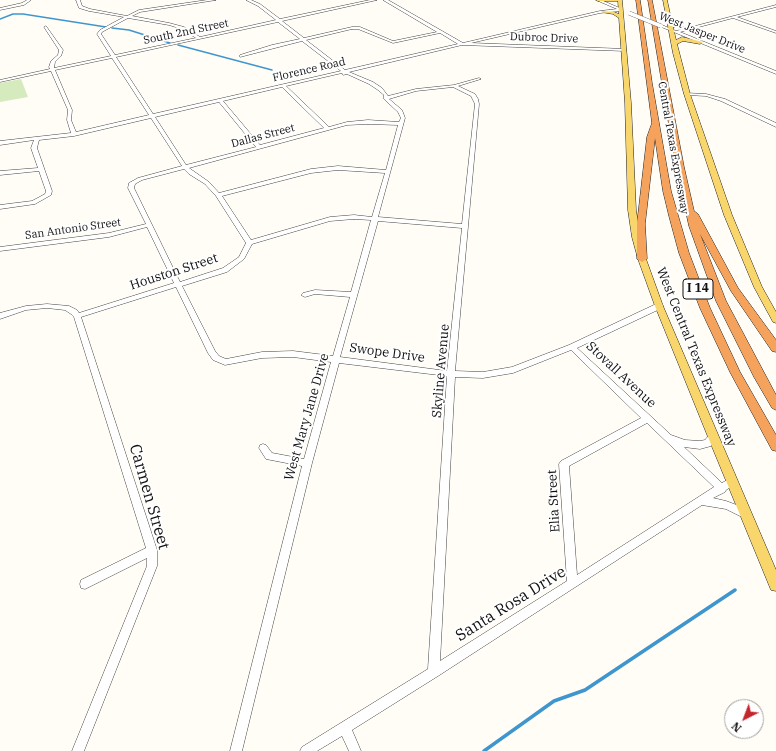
<!DOCTYPE html>
<html>
<head>
<meta charset="utf-8">
<style>
  body { margin:0 }
  #map { position:relative; width:776px; height:751px; overflow:hidden; background:#fffdf5; font-family:"IBM Plex Serif",serif }
  canvas { display:block }
  .north { position:absolute; left:724px; top:699px; width:40px; height:40px; box-sizing:border-box; background:#fff; border:1px solid #a0a0a0; border-radius:50%; rotate:222deg; font-size:11px; font-weight:700; line-height:16px; text-align:center; color:#111 }
  .north::after { content:''; display:block; margin:auto; width:14px; height:18px; background:#c4262e; clip-path:polygon(50% 0,100% 100%,50% 72%,0 100%) }
</style>
</head>
<body>
<div id="map">
<canvas width="776" height="751"></canvas>
<div class="north">N</div>
</div>
<script>
const context = document.querySelector('canvas').getContext('2d');
context.lineJoin = 'round';
function paint(path, color) { context.fillStyle = color; context.fill(path, 'evenodd'); }
const shape = rows => new Path2D(rows.map(r => 'M' + r).join(''));
function trace(path, color, width, dash) { context.strokeStyle = color; context.lineWidth = width; context.lineCap = dash ? 'butt' : 'round'; context.setLineDash(dash || []); context.stroke(path); }
function drawText(font, color, halo, rows, align = 'center') {
  context.font = font + ' "IBM Plex Serif",serif'; context.lineWidth = 4; context.setLineDash([]); context.textBaseline = 'middle'; context.strokeStyle = halo; context.fillStyle = color; for (const [text, x, y, turn = 0] of rows) {
    context.save(); context.translate(x, y); context.rotate((+turn || 0) * Math.PI / 180); context.textAlign = isNaN(turn) ? turn : align; if (halo) context.strokeText(text, 0, 0); context.fillText(text, 0, 0); context.restore();
  }
}
paint(shape([
  [21,79,28,97,0,102,0,83]
]), '#d5ebbd');
trace(shape([
  [0,19,13,14,23,14,106,27],
  [112,28,129,30,170,43],
  [178,45,272,70]
]), '#3f96cf', 1.5);
trace(shape([
  [484,751,554,701,585,690,735,590]
]), '#3f96cf', 3.5);
const minor = shape([
  [27,0,31,0,24,5,0,10,0,8,22,3,27,0],
  [76,0,80,0,82,6,90,9,127,16,139,10,207,0,216,0,140,12,132,16,169,23,184,27,200,37,276,20,258,6,246,0,251,0,260,4,280,19,370,0,377,0,282,21,304,38,352,27,360,27,393,41,437,32,383,0,388,0,463,43,600,11,617,9,596,0,601,0,622,9,621,11,600,13,471,43,626,49,626,51,625,51,462,45,349,72,373,82,382,88,388,96,416,89,454,85,479,78,481,79,458,86,475,94,478,99,479,104,455,371,483,372,512,367,569,345,656,304,662,304,663,306,662,308,577,348,671,435,685,440,700,441,705,440,710,434,713,433,716,434,717,437,711,446,700,449,684,447,722,483,732,477,735,478,737,481,735,484,726,490,725,492,713,498,726,501,742,507,749,512,751,515,749,518,746,519,726,509,702,505,438,676,352,730,361,751,349,751,342,736,317,751,300,751,302,747,428,669,447,376,339,363,312,463,242,751,230,751,302,466,266,459,259,448,260,445,263,444,266,445,272,453,304,459,331,362,293,357,262,358,225,365,213,360,208,353,176,287,81,317,157,550,157,566,84,751,72,751,147,566,147,558,85,589,81,588,80,584,81,580,146,548,74,317,71,314,65,310,47,308,26,310,0,319,0,313,26,306,47,304,69,306,77,310,79,313,174,283,147,227,109,237,0,251,0,247,109,233,146,224,128,188,129,183,138,178,182,166,151,118,74,136,39,140,37,148,52,191,51,195,35,204,0,209,0,205,32,201,45,194,46,191,39,171,0,175,0,171,38,168,31,148,34,140,0,145,0,141,71,133,67,120,68,110,51,71,0,82,0,80,50,69,49,67,51,61,58,55,59,50,44,27,46,26,63,50,61,56,55,62,54,68,111,56,97,34,100,30,124,17,89,11,79,8,76,0],
  [128,18,169,25,182,29,196,38,115,55,101,34,102,32,128,18],
  [278,22,300,39,272,45,240,55,240,57,302,41,341,71,153,114,116,57,278,22],
  [352,29,358,29,393,43,440,33,458,44,345,70,306,40,352,29],
  [112,58,149,115,76,132,71,120,72,110,55,70,112,58],
  [342,73,343,75,347,74,369,84,378,90,384,95,384,99,398,112,401,118,399,122,368,120,347,122,329,127,286,86,342,73],
  [282,87,324,128,260,145,223,101,282,87],
  [453,87,471,96,475,104,462,224,378,217,405,118,402,110,389,99,416,91,453,87],
  [219,102,256,147,186,165,155,117,219,102],
  [368,124,398,125,386,170,338,166,311,169,219,193,209,182,189,168,347,125,368,124],
  [184,169,189,174,205,184,216,196,246,243,239,257,223,268,180,282,134,188,135,184,142,180,184,169],
  [338,170,385,173,372,217,354,215,330,217,251,240,222,196,311,173,338,170],
  [354,219,371,220,351,292,315,290,303,293,301,295,305,297,315,294,350,297,333,356,293,351,262,352,226,359,219,356,215,351,182,286,227,272,244,259,252,244,330,221,354,219],
  [378,221,462,228,447,371,340,357,378,221],
  [571,350,641,418,561,461,559,464,567,581,440,661,455,377,483,378,513,373,571,350],
  [647,423,714,487,577,575,569,466,647,423],
  [776,5,776,7,737,17,776,31,776,33,733,18,680,32,776,71,776,74,659,26,662,25,676,31,776,5],
  [685,93,706,94,725,99,776,123,776,127,721,101,706,96,687,95,685,94,685,93]
]);
const major = shape([
  [596,0,622,0,631,103,636,210,640,237,646,259,663,306,776,570,776,591,771,590,708,437,655,306,638,259,632,237,628,210,625,103,619,18,613,14,601,12,603,11,614,12,619,14,618,1,598,1,596,0],
  [663,0,667,0,672,23,679,26,693,28,691,29,673,27,676,40,682,37,703,42,700,44,683,41,677,44,690,94,732,215,762,287,776,312,776,323,773,322,754,287,724,215,684,94,673,53,663,0]
]);
const highway = shape([
  [636,0,640,0,652,83,671,191,689,253,710,308,740,372,776,435,776,451,772,450,730,372,700,308,679,253,669,216,663,191,655,138,645,224,647,259,642,262,637,259,637,224,647,137,652,123,636,0],
  [648,0,652,0,684,167,694,211,698,214,738,288,776,340,776,352,772,351,731,291,700,234,726,301,776,395,776,410,772,408,754,377,716,301,689,226,676,167,648,0]
]);
trace(minor, '#444', 1);
trace(major, '#222', 1);
trace(highway, '#222', 1);
paint(minor, '#fff');
paint(major, '#f9d66b');
paint(highway, '#f5a25d');
const minorBridge = shape([
  [629,13,661,26]
]);
trace(minorBridge, '#444', 4.5, []);
trace(minorBridge, '#fff', 4);
drawText('11px', '#111', '#fff', [
  ["South 2nd Street",186,32,-12],
  ["West Jasper Drive",702,33,22],
  ["Dubroc Drive",544,38,2],
  ["Florence Road",309,70,-13],
  ["Dallas Street",263,136,-15],
  ["Central Texas Expressway",673,148,80],
  ["San Antonio Street",73,229,-8]
]);
for (const [x, y, w] of [
  [698,289,30]
]) { const box = new Path2D(); box.roundRect(x - w / 2, y - 10, w, 20, 3); context.fillStyle = '#fff'; context.fill(box); trace(box, '#111', 1); }
drawText('bold 12px', '#111', null, [
  ["I 14",698,289]
]);
drawText('13px', '#111', '#fff', [
  ["Houston Street",174,272,-18],
  ["Swope Drive",387,353,8],
  ["West Central Texas Expressway",696,357,68],
  ["Skyline Avenue",441,371,-85],
  ["Stovall Avenue",621,375,43],
  ["West Mary Jane Drive",307,417,-74],
  ["Elia Street",554,501,-93]
]);
drawText('16px', '#111', '#fff', [
  ["Carmen Street",149,497,74],
  ["Santa Rosa Drive",511,604,-32]
]);
</script>
</body>
</html>
